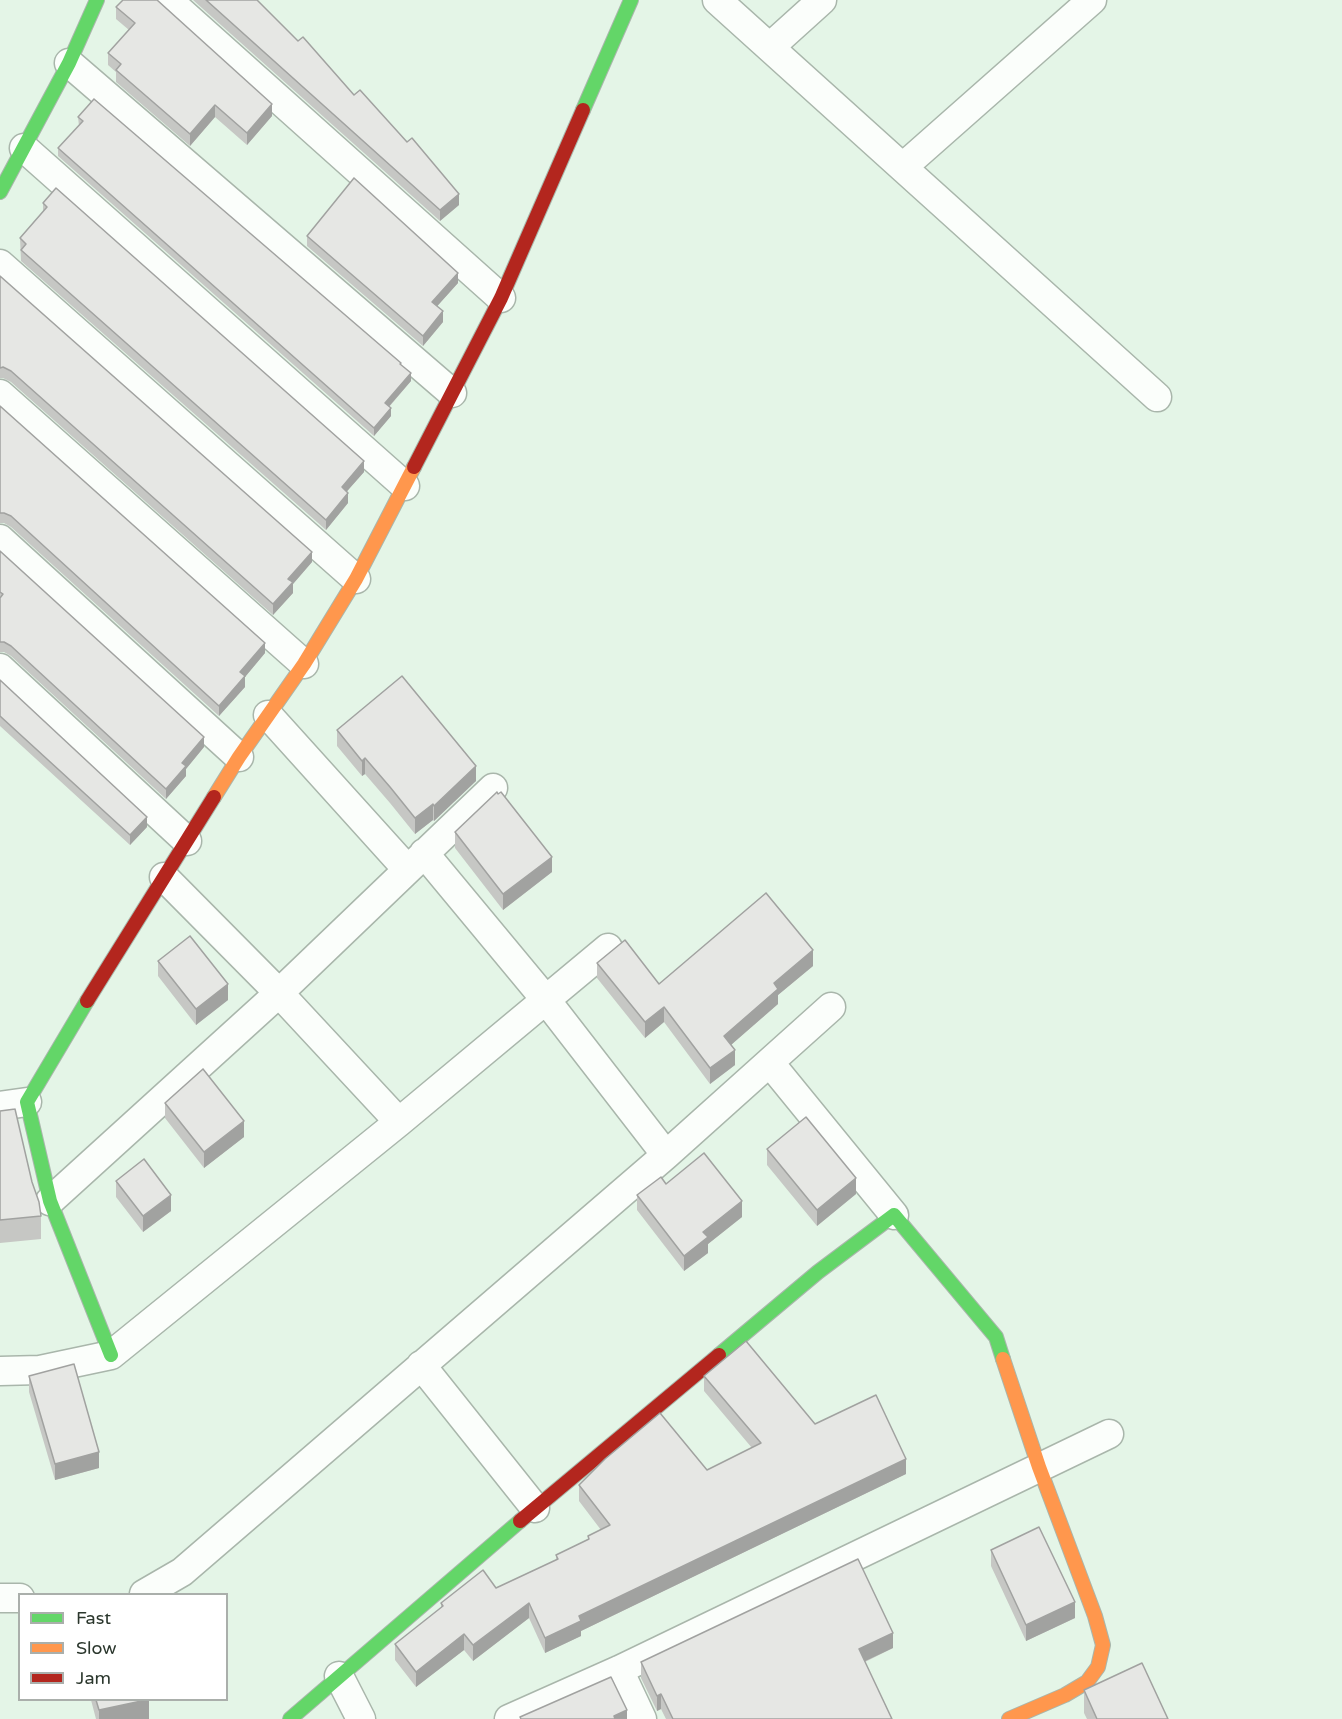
<!DOCTYPE html>
<html>
<head>
<meta charset="utf-8">
<style>
  body { margin:0 }
  #map { position:relative; width:1342px; height:1719px; overflow:hidden; background:#e4f5e7; font-family:"Varela Round",sans-serif }
  canvas { display:block }
  .legend { position:absolute; left:18px; top:1593px; width:210px; height:108px; box-sizing:border-box; background:#fff; border:2px solid #aaafab; margin:0; padding:8px 10px; list-style:none; font-size:18px; color:#2b372d }
  .legend li { display:flex; align-items:center; gap:12px; height:30px }
  .legend b { width:30px; border:2px solid #aaafab }
</style>
</head>
<body>
<div id="map">
<canvas width="1342" height="1719"></canvas>
<ul class="legend">
<li><b style="height:8px;background:#63d668"></b>Fast</li>
<li><b style="height:8px;background:#ff974d"></b>Slow</li>
<li><b style="height:8px;background:#b3261e"></b>Jam</li>
</ul>
</div>
<script>
const context = document.querySelector('canvas').getContext('2d');
context.lineJoin = 'round';
const shape = rows => new Path2D(rows.map(r => 'M' + r).join(''));
function trace(path, color, width, dash) { context.strokeStyle = color; context.lineWidth = width; context.lineCap = dash ? 'butt' : 'round'; context.setLineDash(dash || []); context.stroke(path); }
function paint(path, color) { context.fillStyle = color; context.fill(path, 'evenodd'); }
const street = shape([
  [168,0,501,298],
  [717,0,1157,397],
  [770,47,822,0],
  [69,63,452,393],
  [24,148,405,486],
  [903,167,1092,0],
  [0,264,356,579],
  [0,394,304,664],
  [0,539,239,757],
  [0,668,187,841],
  [268,715,407,869],
  [424,853,546,1000,666,1155],
  [164,877,279,993,399,1122],
  [770,1063,894,1215],
  [0,1106,27,1102],
  [50,1201,279,993,493,788],
  [421,1365,535,1508],
  [0,1371,40,1370,111,1355,399,1122,608,948],
  [144,1594,182,1572,666,1155,831,1007],
  [0,1598,20,1598],
  [619,1670,642,1719],
  [339,1676,361,1719],
  [509,1719,619,1670,1109,1434]
]);
const fast = shape([
  [583,110,631,0],
  [0,192,69,63,97,0],
  [87,1001,27,1102,50,1201,111,1355],
  [719,1355,818,1272,894,1215,996,1337,1003,1359],
  [290,1719,520,1521]
]);
const slow = shape([
  [214,797,239,757,304,664,356,579,414,467],
  [1003,1359,1039,1467,1095,1616,1103,1645,1098,1667,1087,1682,1065,1695,1009,1719]
]);
const jam = shape([
  [414,467,501,298,583,110],
  [87,1001,214,797],
  [520,1521,719,1355]
]);
trace(street, '#a9b6ab', 31);
trace(fast, '#a9b6ab', 16);
trace(slow, '#a9b6ab', 16);
trace(jam, '#a9b6ab', 16);
trace(street, '#fbfefb', 28);
trace(fast, '#63d668', 14);
trace(slow, '#ff974d', 14);
trace(jam, '#b3261e', 14);
paint(shape([
  [193,0,257,0,298,41,354,95,459,205,440,221],
  [116,7,272,116,247,145,215,117,190,146,116,82,116,72,108,65,108,53,129,30,116,19],
  [78,117,401,365,411,381,389,407,391,416,374,436,58,156,58,148,79,126],
  [43,203,364,472,347,491,348,503,326,530,21,261,20,238,43,212],
  [307,236,458,283,437,306,443,322,423,346,307,246],
  [0,276,312,562,293,584,293,593,273,615,11,382,3,378,0,378],
  [0,406,265,653,245,677,245,687,219,716,11,527,4,523,0,523],
  [0,551,204,747,186,769,186,776,166,799,11,656,4,652,0,652],
  [0,680,147,827,130,845,0,726],
  [337,730,476,781,434,821,433,820,415,834,390,803,365,774,362,776,337,746],
  [455,832,552,872,503,910,455,848],
  [158,961,228,1000,196,1025,158,976],
  [597,963,659,984,813,966,778,995,778,1004,731,1045,735,1065,710,1084,664,1022,645,1038,597,978],
  [165,1103,244,1137,204,1168,165,1118],
  [0,1111,32,1182,41,1216,41,1239,0,1243],
  [767,1149,856,1194,817,1226,767,1165],
  [116,1181,171,1211,143,1232,116,1197],
  [666,1184,742,1217,708,1244,708,1253,684,1271,637,1210,637,1195],
  [29,1376,99,1468,55,1480,29,1392],
  [704,1376,815,1424,906,1474,581,1631,581,1636,545,1653,529,1618,473,1661,464,1650,416,1687,395,1660,395,1644,441,1608,441,1603,496,1588,556,1560,556,1555,588,1540,588,1536,601,1530,579,1501,579,1485,707,1470,752,1448,704,1391],
  [991,1550,1075,1618,1026,1641,991,1566],
  [893,1648,865,1662,892,1719,666,1719,661,1709,657,1711,641,1678,641,1662],
  [1084,1690,1168,1719,1087,1719,1084,1713],
  [91,1700,149,1700,149,1719,96,1719]
]), '#c6c7c4');
paint(shape([
  [272,104,272,116,247,145,247,133],
  [215,105,215,117,190,146,190,134],
  [459,194,459,205,440,221,440,210],
  [458,273,458,283,432,312,432,302],
  [443,311,443,322,423,346,423,336],
  [411,373,411,381,385,411,385,403],
  [391,408,391,416,374,436,374,428],
  [364,461,364,472,342,497,342,487],
  [348,493,348,503,326,530,326,520],
  [312,552,312,562,293,584,293,593,273,615,273,604,288,579],
  [265,643,265,653,245,677,245,687,219,716,219,706,240,672],
  [204,737,204,747,186,769,186,776,166,799,166,789,182,763],
  [365,758,365,774,362,776,362,761],
  [476,766,476,781,434,821,434,806],
  [433,804,433,820,415,834,415,818],
  [147,817,147,827,130,845,130,835],
  [552,857,552,872,503,910,503,894],
  [813,950,813,966,778,995,778,1004,724,1051,724,1036,774,983],
  [228,984,228,1000,196,1025,196,1009],
  [664,1007,664,1022,645,1038,645,1022],
  [735,1050,735,1065,710,1084,710,1068],
  [244,1121,244,1137,204,1168,204,1152],
  [856,1178,856,1194,817,1226,817,1210],
  [171,1195,171,1211,143,1232,143,1216],
  [742,1201,742,1217,708,1244,708,1253,684,1271,684,1256,703,1232],
  [99,1452,99,1468,55,1480,55,1464],
  [906,1459,906,1474,581,1631,581,1636,545,1653,545,1638,579,1616],
  [1075,1602,1075,1618,1026,1641,1026,1625],
  [529,1603,529,1618,473,1661,473,1645],
  [893,1633,893,1648,859,1664,859,1649],
  [464,1634,464,1650,416,1687,416,1672],
  [661,1694,661,1709,657,1711,657,1696],
  [146,1700,149,1700,149,1719,99,1719,99,1710],
  [627,1710,627,1719,614,1719,614,1716]
]), '#a1a2a0');
const building = shape([
  [123,0,157,0,272,104,247,133,215,105,190,134,116,70,121,64,108,53,135,23,116,7,123,0],
  [206,0,257,0,298,41,303,37,354,95,360,90,407,142,412,138,459,194,440,210,206,0],
  [94,99,401,363,400,364,411,373,385,403,391,408,374,428,58,148,83,121,78,117,94,99],
  [354,178,458,273,432,302,443,311,423,336,307,236,354,178],
  [56,188,364,461,342,487,348,493,326,520,21,250,26,244,20,238,47,207,43,203,56,188],
  [0,276,312,552,288,579,293,582,273,604,11,371,3,367,0,368,0,276],
  [0,406,265,643,240,672,245,676,219,706,11,516,4,513,0,513,0,406],
  [0,551,204,737,182,763,186,766,166,789,11,646,4,642,0,642,0,598,3,594,0,592,0,551],
  [402,676,476,766,434,806,433,804,415,818,390,787,365,758,362,761,337,730,402,676],
  [0,680,147,817,130,835,0,716,0,680],
  [497,792,498,794,501,792,552,857,503,894,455,832,497,792],
  [766,893,813,950,774,983,778,989,724,1036,735,1050,710,1068,664,1007,645,1022,597,963,625,940,659,984,766,893],
  [190,936,228,984,196,1009,158,961,190,936],
  [203,1069,244,1121,204,1152,165,1103,203,1069],
  [15,1109,32,1182,39,1202,41,1216,0,1220,0,1111,15,1109],
  [806,1117,856,1178,817,1210,767,1149,806,1117],
  [704,1153,742,1201,703,1232,708,1237,684,1256,637,1195,661,1177,666,1184,704,1153],
  [144,1159,171,1195,143,1216,116,1181,144,1159],
  [746,1341,815,1424,876,1395,906,1459,579,1616,581,1621,545,1638,529,1603,473,1645,464,1634,416,1672,395,1644,443,1606,441,1603,483,1570,496,1588,558,1559,556,1555,589,1539,588,1536,610,1525,579,1485,605,1459,660,1413,707,1470,761,1443,704,1376,746,1341],
  [74,1364,99,1452,55,1464,29,1376,74,1364],
  [1039,1527,1075,1602,1026,1625,991,1550,1039,1527],
  [858,1559,893,1633,859,1649,892,1719,673,1719,661,1694,657,1696,641,1662,858,1559],
  [1142,1663,1168,1719,1097,1719,1084,1690,1142,1663],
  [611,1677,627,1710,614,1716,615,1719,521,1719,520,1717,611,1677],
  [96,1700,146,1700,99,1710,96,1700]
]);
paint(building, '#e6e7e4');
trace(building, '#a1a2a0', 1.5);
</script>
</body>
</html>
